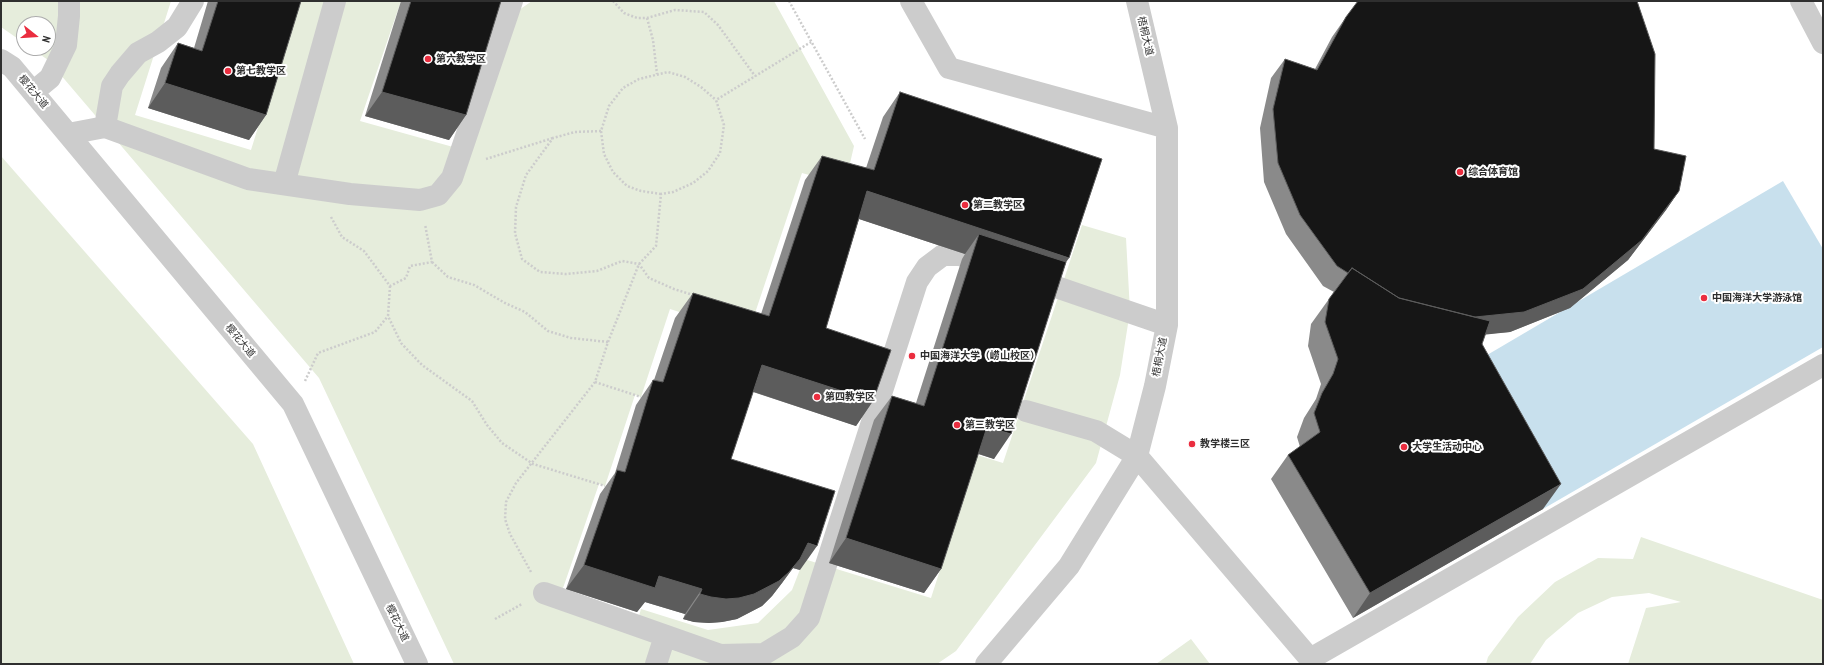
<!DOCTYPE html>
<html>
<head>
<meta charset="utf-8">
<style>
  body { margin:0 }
  #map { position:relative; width:1824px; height:665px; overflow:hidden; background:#fff; font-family:"PT Sans Narrow",sans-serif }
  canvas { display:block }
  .frame { position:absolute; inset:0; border:2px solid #2f2f2f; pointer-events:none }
  .north { position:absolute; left:16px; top:16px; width:40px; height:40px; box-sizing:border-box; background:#fff; border:1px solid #acacac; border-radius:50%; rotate:107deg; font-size:11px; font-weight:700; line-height:16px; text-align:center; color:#2f2f2f }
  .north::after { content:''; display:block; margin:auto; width:14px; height:18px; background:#ea2d3f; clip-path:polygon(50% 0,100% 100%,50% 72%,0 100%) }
</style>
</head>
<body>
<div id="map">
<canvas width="1824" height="665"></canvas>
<div class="frame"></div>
<div class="north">N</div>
</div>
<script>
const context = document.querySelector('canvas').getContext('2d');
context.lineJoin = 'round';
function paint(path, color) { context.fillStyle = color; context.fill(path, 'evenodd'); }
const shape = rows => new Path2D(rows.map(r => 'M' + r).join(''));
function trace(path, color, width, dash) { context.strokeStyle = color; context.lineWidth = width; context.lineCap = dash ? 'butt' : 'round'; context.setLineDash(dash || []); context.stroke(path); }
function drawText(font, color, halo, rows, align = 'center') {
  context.font = font + ' "PT Sans Narrow","Noto Sans SC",sans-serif'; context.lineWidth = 4; context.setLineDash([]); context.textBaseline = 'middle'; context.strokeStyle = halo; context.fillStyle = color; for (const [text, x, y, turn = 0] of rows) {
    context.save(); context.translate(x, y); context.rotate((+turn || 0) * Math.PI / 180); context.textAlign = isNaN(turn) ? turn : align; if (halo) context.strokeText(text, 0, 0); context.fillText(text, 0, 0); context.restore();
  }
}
paint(shape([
  [1,1,171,1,135,115,251,150,297,1,401,1,360,121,471,152,519,10,532,1,774,1,854,146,845,185,802,173,748,334,670,309,641,397,635,395,605,486,599,484,562,591,639,616,641,609,708,630,758,623,792,590,804,559,931,598,977,455,1003,463,1082,225,1126,238,1130,311,1120,375,1096,463,956,651,937,664,454,664,319,378,48,60,31,48,48,48,48,24,24,24,24,43,1,27],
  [1,156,253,444,354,664,1,664],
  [1641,537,1823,600,1823,664,1628,664,1646,608,1681,602,1649,593,1612,597,1578,613,1546,640,1530,664,1486,664,1488,657,1518,617,1555,582,1598,558,1633,559],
  [1191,639,1210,664,1156,664]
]), '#e6eddc');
paint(shape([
  [1783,181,1823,249,1823,347,1543,509,1465,368]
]), '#c8e0ed');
trace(shape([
  [613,1,624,13,637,18,647,18,675,10,704,12,718,25,755,76],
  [789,1,865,139],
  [647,18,653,40,657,74],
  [601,131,575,132,553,138,526,175,516,207,515,233,522,259,540,272,566,274,597,271,622,261,639,264,649,278,674,289,693,295],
  [486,159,553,138],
  [661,194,641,191,627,186,613,172,604,154,601,131,609,106,623,88,639,79,668,72,685,77,701,87,716,100],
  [331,217,342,237,364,251,390,286,406,278,410,266,432,262,425,224],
  [432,262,448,277,474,285,505,303,525,312,548,331,571,338,608,342],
  [390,286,388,316,401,343,422,365,472,401,487,425,502,443,533,464,605,486],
  [305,381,318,353,375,332,388,316],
  [595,382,641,397],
  [531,572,510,534,505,519,506,502,516,483,595,382,608,342,639,264,656,246,661,194,673,192,693,183,708,171,720,153,724,125,716,100,811,42],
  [495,619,522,604]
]), '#ccc', 2.5, [2, 2]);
trace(shape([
  [911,1,949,68,1167,128],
  [1801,1,1823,43],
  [1,60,12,67,293,404,417,664],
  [33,92,50,78,66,45,69,16,69,1],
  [105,127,112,86,120,74,138,53,158,42,177,27,193,1],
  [68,134,105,127,248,179,350,194,420,200,438,195,452,178,512,1],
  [284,184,335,1],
  [1030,278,1167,325],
  [1026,411,1096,431,1137,456,1310,659],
  [544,593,720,655,764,654,792,637,809,618,917,282,927,267,943,255,960,255,991,265],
  [656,664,665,636],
  [986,664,1069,566,1137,456,1155,386,1167,325,1167,128,1137,1],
  [1313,664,1310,659,1823,365]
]), '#ccc', 22);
paint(shape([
  [208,1,301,1,266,115,249,140,148,108,161,68,178,43,194,48],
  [401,1,501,1,466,115,449,140,365,116],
  [1346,17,1654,149,1679,191,1666,210,1628,260,1570,308,1510,332,1485,334,1482,344,1543,509,1353,618,1271,479,1288,455,1300,447,1297,437,1304,418,1316,399,1321,384,1308,346,1311,324,1334,292,1323,286,1286,234,1264,182,1260,128,1271,78,1285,59,1315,69,1332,37],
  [900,92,1066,263,994,459,978,454,941,569,924,593,829,563,874,420,892,396,916,403,962,259,965,254,859,219,826,328,873,401,856,426,753,392,731,459,800,570,793,568,782,583,772,596,762,606,737,619,722,622,709,623,694,622,683,619,685,614,645,602,637,612,566,589,600,494,615,473,636,405,653,380,654,380,675,318,693,293,761,314,805,180,822,156,866,168,883,117]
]), '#8a8a8a');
paint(shape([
  [165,83,266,115,249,140,148,108],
  [382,92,466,115,449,140,365,116],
  [867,191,1069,258,1052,283,979,234,965,254,850,216],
  [1679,191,1666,210,1628,260,1570,308,1510,332,1444,339,1382,322],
  [762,365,873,401,856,426,745,389],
  [987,427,1011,434,994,459,970,451],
  [1561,484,1543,509,1353,618,1370,593],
  [846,538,941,569,924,593,829,563],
  [808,543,817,546,800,570,793,568,782,583,772,596,762,606,737,619,722,622,709,623,694,622,683,619,700,594],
  [584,565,659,576,702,589,685,614,645,602,637,612,566,589]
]), '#5c5c5c');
const building = shape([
  [218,1,301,1,266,115,165,83,178,43,202,51,218,1],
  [411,1,501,1,466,115,382,92,411,1],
  [1358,1,1637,1,1655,54,1654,149,1686,156,1679,191,1642,240,1583,289,1524,312,1475,317,1399,298,1352,268,1348,273,1337,266,1300,215,1278,163,1273,109,1285,59,1317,70,1346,17,1358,1],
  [900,92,1102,159,1069,258,867,191,826,328,891,350,873,401,762,365,731,459,835,491,817,546,808,543,800,559,789,572,779,581,754,594,739,598,726,599,711,597,700,594,702,589,659,576,655,588,584,565,617,470,625,472,653,380,663,382,693,293,769,316,822,156,874,170,900,92],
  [979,234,1066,262,1011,434,987,427,941,569,846,538,892,396,924,406,979,234],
  [1352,268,1399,298,1490,321,1482,344,1561,484,1370,593,1288,455,1320,432,1314,413,1322,393,1333,374,1338,359,1325,322,1329,299,1352,268]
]);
paint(building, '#161616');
trace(building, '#5c5c5c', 1);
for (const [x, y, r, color] of [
  [428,59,4,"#ea2d3f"],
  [228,71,4,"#ea2d3f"],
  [1460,172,4,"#ea2d3f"],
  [965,205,4,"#ea2d3f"],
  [1704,298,4,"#ea2d3f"],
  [912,356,4,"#ea2d3f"],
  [817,397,4,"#ea2d3f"],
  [957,425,4,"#ea2d3f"],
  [1192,444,4,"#ea2d3f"],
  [1404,447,4,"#ea2d3f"]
]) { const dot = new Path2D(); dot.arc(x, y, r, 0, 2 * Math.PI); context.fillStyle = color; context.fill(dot); trace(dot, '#fff', 1.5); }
drawText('10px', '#2f2f2f', '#fff', [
  ["梧桐大道",1145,36,77],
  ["樱花大道",33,92,50],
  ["樱花大道",240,341,50],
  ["梧桐大道",1160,357,-79],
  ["樱花大道",397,623,64]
]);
drawText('bold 10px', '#2f2f2f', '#fff', [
  ["第六教学区",436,59],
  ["第七教学区",236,71],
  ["综合体育馆",1468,172],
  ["第二教学区",973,205],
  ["中国海洋大学游泳馆",1712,298],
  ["中国海洋大学（崂山校区）",920,356],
  ["第四教学区",825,397],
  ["第三教学区",965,425],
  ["教学楼三区",1200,444],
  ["大学生活动中心",1412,447]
], 'left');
</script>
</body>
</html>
